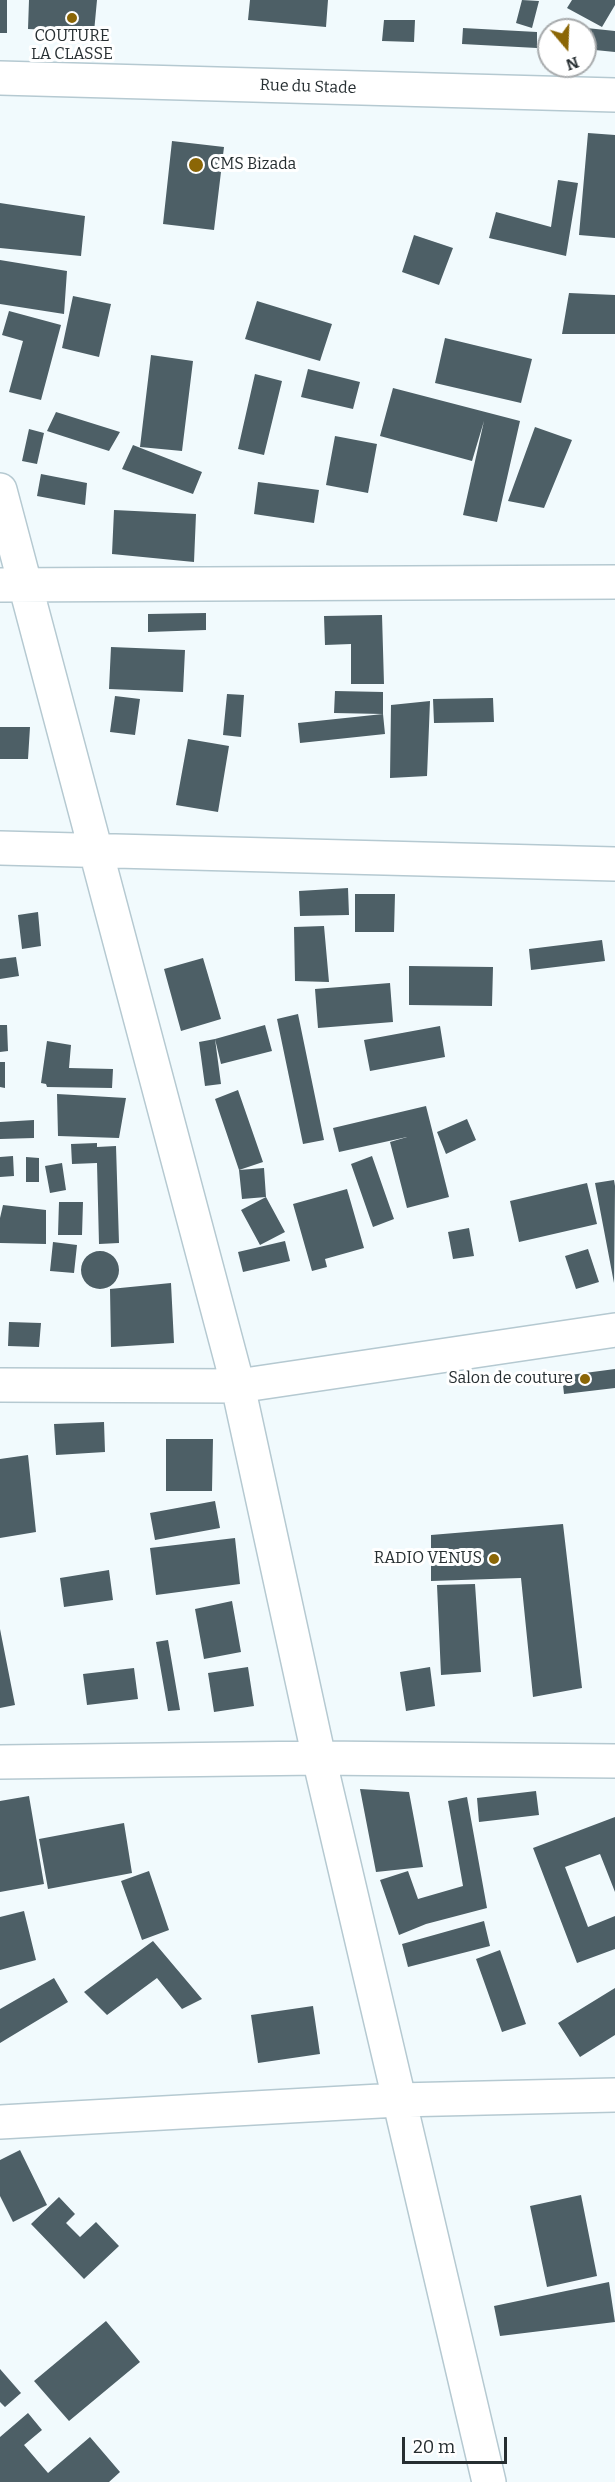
<!DOCTYPE html>
<html>
<head>
<meta charset="utf-8">
<style>
  body { margin:0 }
  #map { position:relative; width:615px; height:2482px; overflow:hidden; background:#f1fafd; font-family:Bitter,serif }
  canvas { display:block }
  .north { position:absolute; left:537px; top:18px; width:60px; height:60px; box-sizing:border-box; background:#fff; border:2px solid #a8abad; border-radius:50%; rotate:161deg; font-size:16px; font-weight:700; line-height:24px; text-align:center; color:#262e31 }
  .north::after { content:''; display:block; margin:auto; width:21px; height:27px; background:#8b6606; clip-path:polygon(50% 0,100% 100%,50% 72%,0 100%) }
  .scale { position:absolute; left:402px; top:2437px; width:105px; height:27px; box-sizing:border-box; border:3px solid #262e31; border-top:0; padding-left:8px; font-size:18px; line-height:21px; white-space:nowrap; color:#262e31; -webkit-text-stroke:4px #fff; paint-order:stroke }
</style>
</head>
<body>
<div id="map">
<canvas width="615" height="2482"></canvas>
<div class="north">N</div>
<div class="scale">20 m</div>
</div>
<script>
const context = document.querySelector('canvas').getContext('2d');
context.lineJoin = 'round';
function paint(path, color) { context.fillStyle = color; context.fill(path, 'evenodd'); }
const shape = rows => new Path2D(rows.map(r => 'M' + r).join(''));
function trace(path, color, width, dash) { context.strokeStyle = color; context.lineWidth = width; context.lineCap = dash ? 'butt' : 'round'; context.setLineDash(dash || []); context.stroke(path); }
function drawText(font, color, halo, rows, align = 'center') {
  context.font = font + ' Bitter,serif'; context.lineWidth = 6; context.setLineDash([]); context.textBaseline = 'middle'; context.strokeStyle = halo; context.fillStyle = color; for (const [text, x, y, turn = 0] of rows) {
    context.save(); context.translate(x, y); context.rotate((+turn || 0) * Math.PI / 180); context.textAlign = isNaN(turn) ? turn : align; if (halo) context.strokeText(text, 0, 0); context.fillText(text, 0, 0); context.restore();
  }
}
paint(shape([
  [0,0,7,0,7,33,0,33],
  [29,0,97,0,94,32,28,29],
  [250,0,328,0,326,27,248,20],
  [522,0,539,1,532,28,516,23],
  [572,0,615,0,615,5,602,27,567,8],
  [384,20,415,20,414,42,382,41],
  [577,27,615,31,615,52,585,49,585,30,577,30],
  [463,28,537,32,537,48,462,44],
  [588,133,615,135,615,238,579,235],
  [172,141,224,147,214,230,163,224],
  [558,180,578,183,566,256,489,238,496,212,551,227],
  [0,203,85,216,81,256,0,248],
  [414,235,453,248,439,285,402,272],
  [0,260,67,271,64,314,0,304],
  [569,293,615,295,615,334,562,334],
  [73,296,111,304,99,357,62,348],
  [257,301,332,324,320,361,245,339],
  [9,311,61,325,41,400,9,392,23,341,2,335],
  [445,338,532,359,521,403,435,383],
  [151,355,193,361,182,451,140,447],
  [308,369,360,382,353,409,301,397],
  [255,374,282,381,264,455,238,449],
  [393,388,520,421,497,522,463,515,484,421,472,461,380,436],
  [56,412,120,432,109,451,47,431],
  [535,427,572,440,544,508,508,501],
  [29,429,44,433,37,464,22,461],
  [335,436,377,444,368,493,326,485],
  [133,445,202,472,193,494,122,469],
  [41,474,87,483,85,505,37,496],
  [258,482,319,490,314,523,254,514],
  [114,510,196,514,194,562,112,554],
  [206,613,206,630,148,632,148,614],
  [382,615,384,684,351,684,351,644,325,645,324,616],
  [111,647,185,650,183,692,109,689],
  [335,691,383,692,383,714,334,713],
  [227,694,244,695,241,737,223,735],
  [115,696,140,699,135,735,110,732],
  [493,698,494,722,434,723,433,699],
  [430,701,427,776,390,778,391,705],
  [383,714,385,734,300,743,298,723],
  [0,727,30,727,28,759,0,759],
  [188,739,229,746,218,812,176,805],
  [348,888,349,915,300,916,299,891],
  [355,894,395,894,394,932,355,932],
  [38,912,41,946,22,949,18,915],
  [324,926,329,982,295,981,294,927],
  [602,940,605,961,531,970,529,949],
  [16,957,19,976,0,979,0,959],
  [203,958,221,1019,181,1031,164,969],
  [409,966,493,967,492,1006,409,1005],
  [390,983,393,1022,318,1028,315,989],
  [298,1014,324,1140,303,1144,277,1019],
  [0,1025,7,1025,8,1051,0,1052],
  [265,1025,272,1051,221,1064,215,1039],
  [440,1026,445,1057,370,1071,364,1040],
  [215,1039,221,1084,205,1086,199,1042],
  [47,1041,71,1045,69,1068,113,1069,112,1088,47,1087,46,1084,41,1083],
  [0,1062,5,1062,5,1088,0,1087],
  [238,1090,263,1162,239,1170,215,1099],
  [57,1094,126,1098,119,1138,58,1136],
  [426,1106,449,1197,407,1208,390,1142,407,1137,339,1152,333,1128],
  [467,1119,476,1140,446,1154,437,1132],
  [34,1120,34,1138,0,1139,0,1122],
  [97,1143,97,1147,116,1146,119,1243,99,1244,97,1163,72,1164,71,1144],
  [13,1156,14,1176,0,1177,0,1157],
  [372,1156,394,1219,373,1227,351,1164],
  [26,1157,39,1158,39,1182,26,1182],
  [62,1163,66,1190,50,1193,45,1166],
  [264,1168,266,1197,242,1199,239,1170],
  [614,1180,615,1186,614,1283,595,1183],
  [587,1183,597,1224,519,1242,510,1201],
  [347,1189,364,1248,325,1259,327,1267,312,1271,293,1204],
  [266,1197,285,1232,260,1245,241,1210],
  [59,1202,83,1202,82,1235,58,1235],
  [3,1205,46,1210,46,1244,0,1243,0,1218],
  [469,1228,474,1256,453,1259,448,1232],
  [285,1241,290,1261,243,1272,238,1252],
  [53,1242,77,1245,74,1273,50,1271],
  [588,1249,599,1282,576,1289,565,1256],
  '81 1270a19 19 0 1 1 38 0a19 19 0 1 1-38 0Z',
  [171,1283,174,1343,111,1347,110,1289],
  [9,1322,41,1323,39,1347,8,1346],
  [615,1369,615,1388,564,1394,562,1376],
  [104,1422,105,1452,56,1455,54,1424],
  [166,1439,213,1439,212,1491,166,1491],
  [28,1455,36,1532,0,1538,0,1459],
  [215,1501,220,1528,155,1540,150,1513],
  [563,1524,582,1688,533,1697,521,1578,431,1581,431,1535],
  [235,1538,240,1584,156,1595,150,1548],
  [109,1570,113,1600,64,1607,60,1578],
  [475,1584,481,1672,441,1675,437,1585],
  [232,1601,241,1652,204,1659,195,1609],
  [0,1629,15,1705,0,1708],
  [168,1640,180,1710,168,1711,156,1642],
  [248,1667,254,1706,214,1712,208,1673],
  [430,1667,435,1706,406,1711,400,1672],
  [134,1668,138,1699,87,1705,83,1674],
  [360,1789,409,1792,423,1867,376,1872],
  [536,1791,539,1815,479,1822,477,1798],
  [29,1796,44,1884,0,1892,0,1801],
  [467,1797,487,1908,426,1924,399,1935,380,1880,408,1871,418,1899,463,1886,448,1801],
  [615,1817,615,1892,600,1854,565,1867,588,1927,615,1916,615,1949,577,1963,533,1848],
  [124,1823,132,1873,48,1889,39,1839],
  [149,1871,169,1930,142,1940,121,1881],
  [24,1911,36,1960,0,1970,0,1917],
  [484,1921,490,1946,408,1967,402,1944],
  [153,1941,202,1999,182,2009,157,1978,107,2015,84,1992],
  [500,1950,526,2024,502,2032,476,1959],
  [54,1978,68,2002,0,2043,0,2009],
  [615,1988,615,2035,580,2057,558,2023],
  [313,2006,320,2054,258,2063,251,2015],
  [20,2150,47,2205,13,2222,0,2196,0,2160],
  [581,2195,597,2276,547,2287,530,2206],
  [59,2197,75,2214,66,2223,80,2237,96,2222,119,2246,84,2279,31,2224],
  [609,2282,615,2322,500,2336,494,2306],
  [106,2321,140,2362,69,2421,34,2381],
  [0,2369,21,2393,5,2407,0,2402],
  [28,2413,42,2430,24,2445,48,2473,90,2437,120,2472,109,2482,0,2482,0,2437]
]), '#4d5f66');
const street = shape([
  [0,78,615,95],
  [0,490,238,1386,319,1758,489,2482],
  [0,585,615,582],
  [0,848,615,864],
  [0,1385,238,1386,615,1330],
  [0,1762,319,1758,615,1761],
  [0,2122,398,2100,615,2095]
]);
trace(street, '#b5c9d1', 36);
trace(street, '#fff', 33);
for (const [x, y, r, color] of [
  [72,18,6,"#8b6606"],
  [196,165,8,"#8b6606"],
  [585,1379,6,"#8b6606"],
  [494,1559,6,"#8b6606"]
]) { const dot = new Path2D(); dot.arc(x, y, r, 0, 2 * Math.PI); context.fillStyle = color; context.fill(dot); trace(dot, '#fff', 2); }
drawText('16px', '#262e31', '#fff', [
  ["COUTURE",72,37,"center"],
  ["LA CLASSE",72,55,"center"],
  ["CMS Bizada",210,165,"left"],
  ["Salon de couture",573,1379],
  ["RADIO VENUS",482,1559]
], 'right');
drawText('16px', '#262e31', '#fff', [
  ["Rue du Stade",308,87,2]
]);
</script>
</body>
</html>
